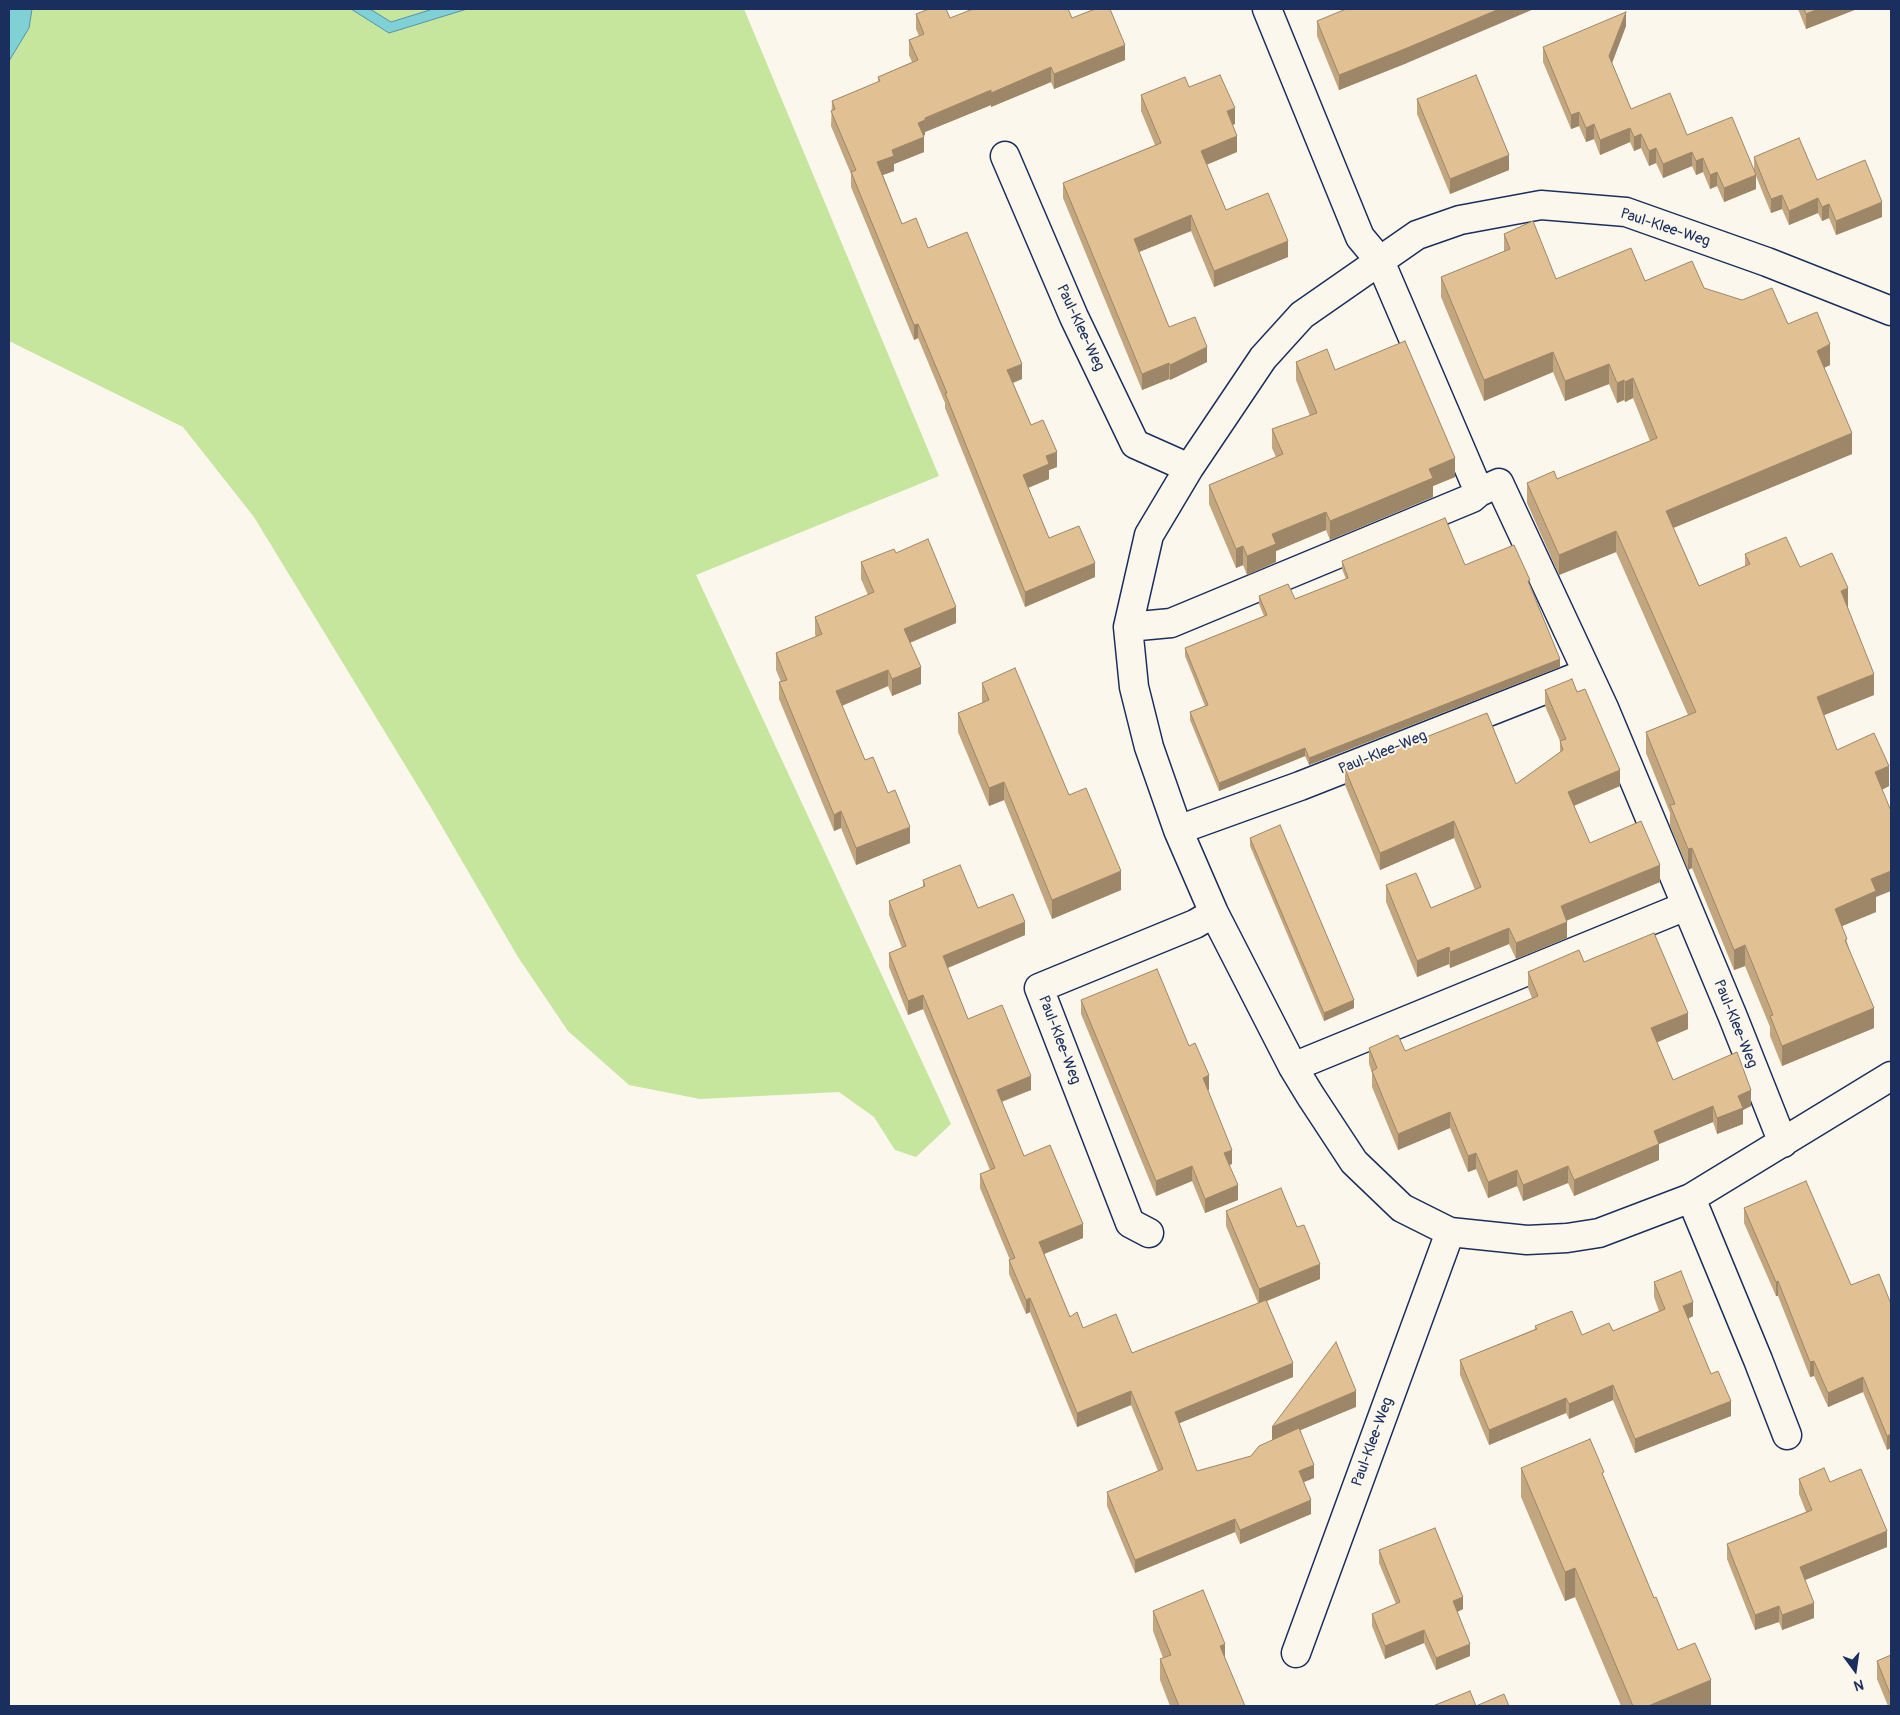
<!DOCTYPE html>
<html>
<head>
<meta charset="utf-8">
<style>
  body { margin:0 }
  #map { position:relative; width:1900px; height:1715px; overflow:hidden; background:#fbf7ec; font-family:Pangolin,sans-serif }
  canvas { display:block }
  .frame { position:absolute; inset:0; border:10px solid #1b2f5e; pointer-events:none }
  .north { position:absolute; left:1830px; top:1645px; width:50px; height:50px; -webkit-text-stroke:4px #fbf7ec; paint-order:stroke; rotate:166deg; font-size:14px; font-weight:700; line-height:20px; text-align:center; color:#1b2f5e }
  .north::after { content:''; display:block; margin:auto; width:18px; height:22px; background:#1b2f5e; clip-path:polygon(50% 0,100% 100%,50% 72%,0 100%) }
</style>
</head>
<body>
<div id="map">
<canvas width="1900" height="1715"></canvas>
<div class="frame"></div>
<div class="north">N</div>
</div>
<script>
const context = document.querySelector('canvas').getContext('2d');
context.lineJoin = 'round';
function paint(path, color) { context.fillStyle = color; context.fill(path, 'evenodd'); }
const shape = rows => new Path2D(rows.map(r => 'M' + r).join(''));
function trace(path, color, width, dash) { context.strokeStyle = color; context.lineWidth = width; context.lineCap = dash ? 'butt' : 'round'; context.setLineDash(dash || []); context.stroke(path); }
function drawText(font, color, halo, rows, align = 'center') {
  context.font = font + ' Pangolin,sans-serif'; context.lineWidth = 4; context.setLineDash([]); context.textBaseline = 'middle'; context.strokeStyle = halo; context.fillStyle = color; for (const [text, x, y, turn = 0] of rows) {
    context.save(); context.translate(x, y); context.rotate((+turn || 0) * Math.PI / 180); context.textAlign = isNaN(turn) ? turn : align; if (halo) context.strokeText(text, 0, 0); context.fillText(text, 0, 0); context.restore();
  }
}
paint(shape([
  [32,9,351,9,389,33,467,9,744,9,939,476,696,575,951,1124,916,1157,895,1150,874,1117,839,1092,700,1099,629,1085,568,1031,518,957,430,806,254,517,183,427,9,341,9,61,29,28],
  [370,9,433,9,391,22]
]), '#c6e59d');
const water = shape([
  [9,9,32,9,29,28,9,61,9,9],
  [351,9,370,9,391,22,433,9,467,9,389,33,351,9]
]);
paint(water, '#7fd1d6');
trace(water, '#5790a6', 1);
const minor = shape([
  [1267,9,1360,237,1380,261,1479,492,1499,483,1604,708,1733,1017,1783,1143],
  [1005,156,1074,317,1135,444,1189,468],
  [1891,311,1767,262,1626,212,1541,205,1460,220,1417,235,1302,315,1263,358,1189,468,1149,535,1128,627,1134,687,1149,747,1178,830,1214,913,1293,1067,1310,1095,1354,1162,1402,1208,1450,1232,1527,1240,1567,1238,1599,1233,1691,1198,1891,1076],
  [1128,627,1171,623,1472,498,1479,492],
  [1178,830,1300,786,1587,673],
  [1293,1067,1686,906],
  [1691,1198,1758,1360,1787,1435],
  [1149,1233,1130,1223,1039,988,1195,924,1214,913],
  [1296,1653,1450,1232]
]);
trace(minor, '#1b2f5e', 31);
trace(minor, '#fbf7ec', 28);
paint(shape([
  [1798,9,1857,9,1806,29],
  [916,14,950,18,1072,18,1125,60,1054,89,1051,82,991,107,991,105,925,132,925,135,923,136,924,152,894,164,894,171,883,175,902,224,928,248,1022,379,1013,383,1031,425,1057,467,1049,470,1049,479,1028,488,1049,538,1095,577,1025,607,945,408,945,403,918,338,914,340,851,187,851,174,831,126,832,101,878,82,878,77,912,62,909,55,909,40,919,36,916,29],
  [1317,21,1407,63,1339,90,1317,36],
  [1626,26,1612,63,1631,109,1687,135,1754,169,1754,157,1817,180,1882,217,1836,235,1829,218,1822,221,1818,213,1789,225,1782,209,1771,213,1756,176,1756,189,1724,202,1717,186,1710,189,1703,172,1696,175,1692,166,1663,178,1656,163,1649,166,1641,148,1634,151,1630,142,1600,155,1594,139,1586,142,1579,126,1571,129,1543,62,1543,47],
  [1189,87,1235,124,1232,125,1237,152,1206,165,1226,210,1288,257,1214,287,1191,231,1139,252,1169,327,1207,362,1170,380,1169,379,1142,390,1063,198,1063,183,1155,145,1141,111,1141,95],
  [1417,99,1509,170,1450,194,1417,114],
  [1504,234,1556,279,1645,281,1704,288,1788,324,1830,365,1824,368,1852,454,1673,528,1699,586,1745,566,1745,554,1800,567,1848,608,1874,695,1824,715,1837,750,1889,786,1882,790,1876,897,1876,912,1842,926,1874,1028,1782,1066,1770,1036,1770,1027,1745,966,1734,970,1692,868,1688,870,1670,826,1670,813,1646,753,1646,732,1688,715,1616,552,1559,575,1527,503,1527,483,1557,479,1650,441,1633,398,1625,402,1624,400,1617,403,1609,384,1565,401,1553,372,1484,401,1441,297,1441,277,1504,251],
  [1296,362,1335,370,1455,477,1433,486,1433,497,1330,540,1326,530,1276,551,1276,562,1247,575,1243,565,1236,568,1209,504,1209,485,1276,457,1272,448,1272,429,1310,416,1296,380],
  [896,553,956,623,910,643,921,684,892,696,888,686,842,706,865,760,888,793,910,843,856,865,841,828,834,831,779,699,779,682,781,682,776,670,776,653,816,637,815,634,815,617,868,595,861,579,861,562],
  [1342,561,1465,565,1530,586,1560,667,1309,765,1305,756,1219,791,1190,720,1190,712,1205,706,1185,656,1185,648,1264,616,1259,604,1259,596,1295,599,1346,579,1342,569],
  [982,683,1069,795,1121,890,1052,919,1004,800,989,806,958,732,958,713,982,703],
  [1545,690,1577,692,1620,786,1574,806,1590,843,1660,882,1566,920,1567,938,1516,959,1509,944,1450,968,1449,964,1417,977,1386,902,1386,885,1431,908,1475,890,1454,838,1380,870,1345,785,1345,769,1516,784,1560,752,1560,741,1545,706],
  [1250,838,1354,1008,1324,1021,1250,846],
  [923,880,978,908,1025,935,947,968,968,1019,1031,1090,1002,1102,1024,1156,1083,1238,1044,1254,1070,1317,1083,1328,1132,1353,1258,1303,1226,1226,1226,1211,1320,1279,1267,1301,1293,1377,1179,1423,1197,1471,1251,1456,1259,1446,1356,1407,1300,1430,1314,1478,1304,1482,1311,1514,1240,1544,1235,1532,1135,1573,1107,1506,1107,1492,1158,1471,1131,1405,1077,1427,1030,1312,1026,1314,1009,1274,1009,1260,1010,1260,980,1188,980,1174,990,1170,923,1009,908,1015,889,967,889,953,902,948,889,915,889,901,923,887],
  [1584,962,1688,1029,1657,1042,1673,1080,1751,1106,1743,1110,1743,1124,1717,1134,1713,1122,1659,1144,1659,1160,1574,1196,1568,1183,1523,1201,1517,1186,1488,1198,1476,1169,1468,1172,1450,1128,1398,1150,1372,1087,1372,1073,1369,1064,1369,1048,1405,1051,1532,998,1528,988,1528,972],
  [1081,1000,1189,1046,1209,1090,1207,1090,1232,1164,1229,1165,1238,1200,1205,1213,1192,1181,1156,1196,1081,1014],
  [1744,1208,1851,1285,1891,1304,1887,1450,1863,1392,1828,1407,1814,1376,1810,1377,1778,1296,1776,1296,1744,1223],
  [1654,1282,1693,1316,1688,1319,1711,1374,1731,1416,1635,1453,1613,1400,1569,1419,1566,1413,1489,1445,1460,1375,1460,1360,1535,1329,1535,1326,1582,1335,1613,1331,1659,1311,1654,1297],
  [1521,1468,1604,1477,1654,1598,1678,1650,1711,1706,1621,1706,1575,1597,1565,1601,1521,1497],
  [1799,1479,1830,1482,1887,1547,1805,1580,1814,1618,1782,1630,1779,1622,1755,1630,1727,1559,1727,1544,1806,1512,1799,1494],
  [1379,1550,1463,1609,1457,1612,1470,1656,1436,1670,1424,1643,1385,1659,1372,1626,1372,1614,1396,1604,1379,1563],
  [1153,1611,1245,1706,1170,1706,1160,1680,1160,1659,1163,1658,1153,1631],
  [1891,1655,1891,1706,1888,1706,1877,1679,1877,1661]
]), '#c2a67f');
paint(shape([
  [1499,9,1534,9,1407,63,1339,90,1339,75],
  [1818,9,1857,9,1806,29,1806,14],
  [1626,12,1626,26,1609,71,1609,56],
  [1125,45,1125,60,1054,89,1054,74],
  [1051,67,1051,82,991,107,991,93],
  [991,90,991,105,925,132,925,135,918,138,918,123,925,118],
  [1235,108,1235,124,1227,127,1227,111],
  [1579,112,1579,126,1571,129,1571,115],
  [1594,124,1594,139,1586,142,1586,128],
  [1630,128,1630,142,1600,155,1600,140],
  [1641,134,1641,148,1634,151,1634,137],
  [1237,136,1237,152,1201,167,1201,151],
  [924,137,924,152,894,164,894,171,877,177,877,162,892,150],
  [1656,148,1656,163,1649,166,1649,151],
  [1692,152,1692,166,1663,178,1663,164],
  [1509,155,1509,170,1450,194,1450,179],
  [1703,158,1703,172,1696,175,1696,161],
  [1717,172,1717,186,1710,189,1710,175],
  [1756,175,1756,189,1724,202,1724,188],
  [1782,195,1782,209,1771,213,1771,199],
  [1818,198,1818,213,1789,225,1789,211],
  [1882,202,1882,217,1836,235,1836,221],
  [1829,204,1829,218,1822,221,1822,207],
  [1191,215,1191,231,1134,254,1134,239],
  [1288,241,1288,257,1214,287,1214,271],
  [918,324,918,338,914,340,914,325],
  [1830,344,1830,365,1817,371,1817,351],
  [1207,347,1207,362,1170,380,1170,365],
  [1553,352,1553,372,1484,401,1484,380],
  [1169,363,1169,379,1142,390,1142,374],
  [1022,364,1022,379,1007,385,1007,370],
  [1609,364,1609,384,1565,401,1565,381],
  [1633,378,1633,398,1625,402,1625,382],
  [1624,380,1624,400,1617,403,1617,383],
  [1852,433,1852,454,1666,531,1666,511],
  [1057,452,1057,467,1049,470,1049,479,1023,490,1023,475,1046,456],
  [1455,458,1455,477,1433,486,1433,497,1330,540,1330,521,1429,469],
  [1326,512,1326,530,1276,551,1276,562,1247,575,1247,556,1272,534],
  [1616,531,1616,552,1559,575,1559,555],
  [1243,546,1243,565,1236,568,1236,549],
  [1095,563,1095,577,1025,607,1025,592],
  [1848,588,1848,609,1841,591],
  [956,607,956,623,904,645,904,629],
  [1560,659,1560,667,1309,765,1309,758],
  [921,667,921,684,892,696,892,679],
  [888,670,888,686,836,708,836,691],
  [1874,674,1874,695,1817,718,1817,697],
  [1305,748,1305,756,1219,791,1219,783],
  [1889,766,1889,786,1875,793,1875,772],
  [1620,770,1620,786,1568,808,1568,792],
  [1004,782,1004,800,989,806,989,788],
  [841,811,841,828,834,831,834,815],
  [1454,821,1454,838,1380,870,1380,853],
  [910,827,910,843,856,865,856,848],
  [1692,848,1692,868,1688,870,1688,849],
  [1660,865,1660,882,1561,923,1561,906],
  [1121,871,1121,890,1052,919,1052,900],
  [1891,871,1891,891,1876,897,1876,912,1835,929,1835,909,1871,879],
  [1025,922,1025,935,943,970,943,956],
  [1567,922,1567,938,1516,959,1516,943],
  [1509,928,1509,944,1450,968,1450,952],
  [1745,945,1745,966,1734,970,1734,950],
  [1449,947,1449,964,1417,977,1417,961],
  [923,995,923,1009,908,1015,908,1001],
  [1354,1000,1354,1008,1324,1021,1324,1013],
  [1874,1008,1874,1028,1782,1066,1782,1046],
  [1688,1013,1688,1029,1651,1045,1651,1028],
  [1209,1075,1209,1090,1203,1092,1203,1078],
  [1031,1076,1031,1090,997,1103,997,1090],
  [1751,1090,1751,1106,1743,1110,1743,1124,1717,1134,1717,1118,1738,1096],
  [1713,1106,1713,1122,1659,1144,1659,1160,1574,1196,1574,1180,1654,1131],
  [1450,1112,1450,1128,1398,1150,1398,1134],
  [1232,1150,1232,1164,1224,1167,1224,1153],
  [1476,1153,1476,1169,1468,1172,1468,1156],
  [1192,1166,1192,1181,1156,1196,1156,1181],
  [1568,1166,1568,1183,1523,1201,1523,1185],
  [1517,1170,1517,1186,1488,1198,1488,1182],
  [1238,1185,1238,1200,1205,1213,1205,1199],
  [1083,1224,1083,1238,1039,1256,1039,1242],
  [1320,1264,1320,1279,1259,1304,1259,1289],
  [1778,1281,1778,1296,1776,1296,1776,1282],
  [1030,1298,1030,1312,1026,1314,1026,1300],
  [1693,1302,1693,1316,1683,1321,1683,1306],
  [1814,1361,1814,1376,1810,1377,1810,1362],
  [1293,1363,1293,1377,1175,1425,1175,1412],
  [1863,1377,1863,1392,1828,1407,1828,1393],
  [1613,1385,1613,1400,1569,1419,1569,1404],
  [1131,1391,1131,1405,1077,1427,1077,1413],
  [1356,1391,1356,1407,1272,1442,1272,1427],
  [1566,1398,1566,1413,1489,1445,1489,1430],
  [1731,1401,1731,1416,1635,1453,1635,1439],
  [1891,1434,1891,1448,1887,1450,1887,1436],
  [1314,1465,1314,1478,1299,1484,1299,1471],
  [1311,1500,1311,1514,1240,1544,1240,1530],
  [1235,1519,1235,1532,1135,1573,1135,1560],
  [1887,1531,1887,1547,1800,1582,1800,1567],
  [1575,1568,1575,1597,1565,1601,1565,1572],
  [1463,1597,1463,1609,1453,1614,1453,1601],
  [1814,1603,1814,1618,1782,1630,1782,1615],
  [1779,1606,1779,1622,1755,1630,1755,1615],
  [1424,1630,1424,1643,1385,1659,1385,1646],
  [1225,1644,1225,1664,1220,1646],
  [1470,1644,1470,1656,1436,1670,1436,1658],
  [1711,1680,1711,1706,1648,1706]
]), '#9e8768');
const building = shape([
  [929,9,946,9,950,18,973,9,1068,9,1072,18,1095,9,1110,9,1125,45,1054,74,1051,67,991,93,991,90,925,118,925,120,918,123,924,137,892,150,894,156,877,162,902,224,916,218,928,248,967,232,1022,364,1007,370,1031,425,1043,420,1057,452,1046,456,1049,464,1023,475,1049,538,1079,526,1095,563,1025,592,945,393,947,393,918,324,914,325,851,172,856,170,831,111,835,109,832,101,880,81,878,77,918,60,909,40,924,34,916,14,929,9],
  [1346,9,1499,9,1407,48,1339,75,1317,21,1346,9],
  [1804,9,1818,9,1806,14,1804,9],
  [1626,12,1609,56,1631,109,1670,93,1687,135,1732,117,1756,175,1724,188,1717,172,1710,175,1703,158,1696,161,1692,152,1663,164,1656,148,1649,151,1641,134,1634,137,1630,128,1600,140,1594,124,1586,128,1579,112,1571,115,1543,47,1626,12],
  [1220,75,1235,108,1227,111,1237,136,1201,151,1226,210,1268,193,1288,241,1214,271,1191,215,1134,239,1169,327,1195,317,1207,347,1170,365,1169,363,1142,374,1063,183,1161,143,1141,95,1185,77,1189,87,1220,75],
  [1476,75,1509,155,1450,179,1417,99,1476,75],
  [1799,138,1817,180,1865,160,1882,202,1836,221,1829,204,1822,207,1818,198,1789,211,1782,195,1771,199,1754,157,1799,138],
  [1533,221,1556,279,1631,248,1645,281,1692,261,1704,288,1742,300,1772,288,1788,324,1817,312,1830,344,1817,351,1852,433,1666,511,1699,586,1750,564,1745,554,1786,537,1800,567,1832,553,1848,588,1841,591,1874,674,1817,697,1837,750,1874,733,1889,766,1875,772,1891,811,1891,871,1871,879,1876,891,1835,909,1847,939,1845,940,1874,1008,1782,1046,1770,1016,1773,1015,1745,945,1734,950,1692,848,1688,849,1670,805,1675,804,1646,732,1696,712,1616,531,1559,555,1527,483,1554,471,1557,479,1657,438,1633,378,1625,382,1624,380,1617,383,1609,364,1565,381,1553,352,1484,380,1441,277,1510,249,1504,234,1533,221],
  [1405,341,1455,458,1429,469,1433,478,1330,521,1326,512,1272,534,1276,544,1247,556,1243,546,1236,549,1209,485,1283,454,1272,429,1317,413,1296,362,1327,349,1335,370,1405,341],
  [1445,518,1465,565,1514,545,1530,580,1528,581,1560,659,1309,758,1305,748,1219,783,1190,712,1208,705,1185,648,1267,615,1259,596,1288,584,1295,599,1348,578,1342,561,1445,518],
  [928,539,956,607,904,629,921,667,892,679,888,670,836,691,865,760,873,757,888,793,895,790,910,827,856,848,841,811,834,815,779,682,787,680,776,653,822,634,815,617,874,592,861,562,894,549,896,553,928,539],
  [1015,668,1069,795,1086,788,1121,871,1052,900,1004,782,989,788,958,713,989,700,982,683,1015,668],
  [1572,679,1577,692,1585,689,1620,770,1568,792,1590,843,1641,821,1660,865,1561,906,1567,922,1516,943,1509,928,1450,952,1449,947,1417,961,1386,885,1416,873,1431,908,1481,887,1454,821,1380,853,1345,769,1487,713,1516,784,1563,750,1560,741,1566,739,1545,690,1572,679],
  [1280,825,1354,1000,1324,1013,1250,838,1280,825],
  [960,865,978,908,1013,894,1025,922,943,956,968,1019,1002,1005,1031,1076,997,1090,1024,1156,1050,1145,1083,1224,1039,1242,1070,1317,1077,1312,1083,1328,1116,1314,1132,1353,1266,1300,1293,1363,1175,1412,1197,1471,1251,1456,1259,1446,1299,1428,1314,1465,1299,1471,1311,1500,1240,1530,1235,1519,1135,1560,1107,1492,1163,1469,1131,1391,1077,1413,1030,1298,1026,1300,1009,1260,1015,1258,980,1174,995,1168,923,995,908,1001,889,953,906,946,889,901,925,886,923,880,960,865],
  [1654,933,1688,1013,1651,1028,1673,1080,1737,1052,1751,1090,1738,1096,1743,1108,1717,1118,1713,1106,1654,1131,1659,1144,1574,1180,1568,1166,1523,1185,1517,1170,1488,1182,1476,1153,1468,1156,1450,1112,1398,1134,1372,1071,1377,1068,1369,1048,1398,1035,1405,1051,1538,996,1528,972,1579,950,1584,962,1654,933],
  [1157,969,1189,1046,1195,1043,1209,1075,1203,1078,1232,1150,1224,1153,1238,1185,1205,1199,1192,1166,1156,1181,1081,1000,1157,969],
  [1806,1181,1851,1285,1879,1274,1891,1304,1891,1434,1887,1436,1863,1377,1828,1393,1814,1361,1810,1362,1778,1281,1776,1282,1744,1208,1806,1181],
  [1281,1188,1297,1227,1304,1225,1320,1264,1259,1289,1226,1211,1281,1188],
  [1681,1271,1693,1302,1683,1306,1711,1374,1718,1371,1731,1401,1635,1439,1613,1385,1569,1404,1566,1398,1489,1430,1460,1360,1537,1329,1535,1326,1572,1311,1582,1335,1609,1323,1613,1331,1665,1309,1654,1282,1681,1271],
  [1336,1342,1356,1391,1272,1427,1336,1342],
  [1590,1439,1604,1472,1602,1473,1654,1598,1656,1597,1678,1650,1695,1643,1711,1680,1648,1706,1633,1706,1575,1568,1565,1572,1521,1468,1590,1439],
  [1824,1468,1830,1482,1861,1469,1887,1531,1800,1567,1814,1603,1782,1615,1779,1606,1755,1615,1727,1544,1812,1510,1799,1479,1824,1468],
  [1435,1528,1463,1597,1453,1601,1470,1644,1436,1658,1424,1630,1385,1646,1372,1614,1400,1602,1379,1550,1435,1528],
  [1203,1590,1225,1644,1220,1646,1245,1706,1179,1706,1160,1659,1171,1655,1153,1611,1203,1590],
  [1891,1655,1891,1696,1877,1661,1891,1655],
  [1470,1691,1476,1706,1504,1694,1509,1706,1433,1706,1470,1691]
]);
paint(building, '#e1c194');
trace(building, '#9e8768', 1);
drawText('15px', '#1b2f5e', '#fbf7ec', [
  ["Paul-Klee-Weg",1665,228,18],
  ["Paul-Klee-Weg",1080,328,65],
  ["Paul-Klee-Weg",1383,753,-22],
  ["Paul-Klee-Weg",1735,1024,68],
  ["Paul-Klee-Weg",1059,1040,69],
  ["Paul-Klee-Weg",1373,1442,-70]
]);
</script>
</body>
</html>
